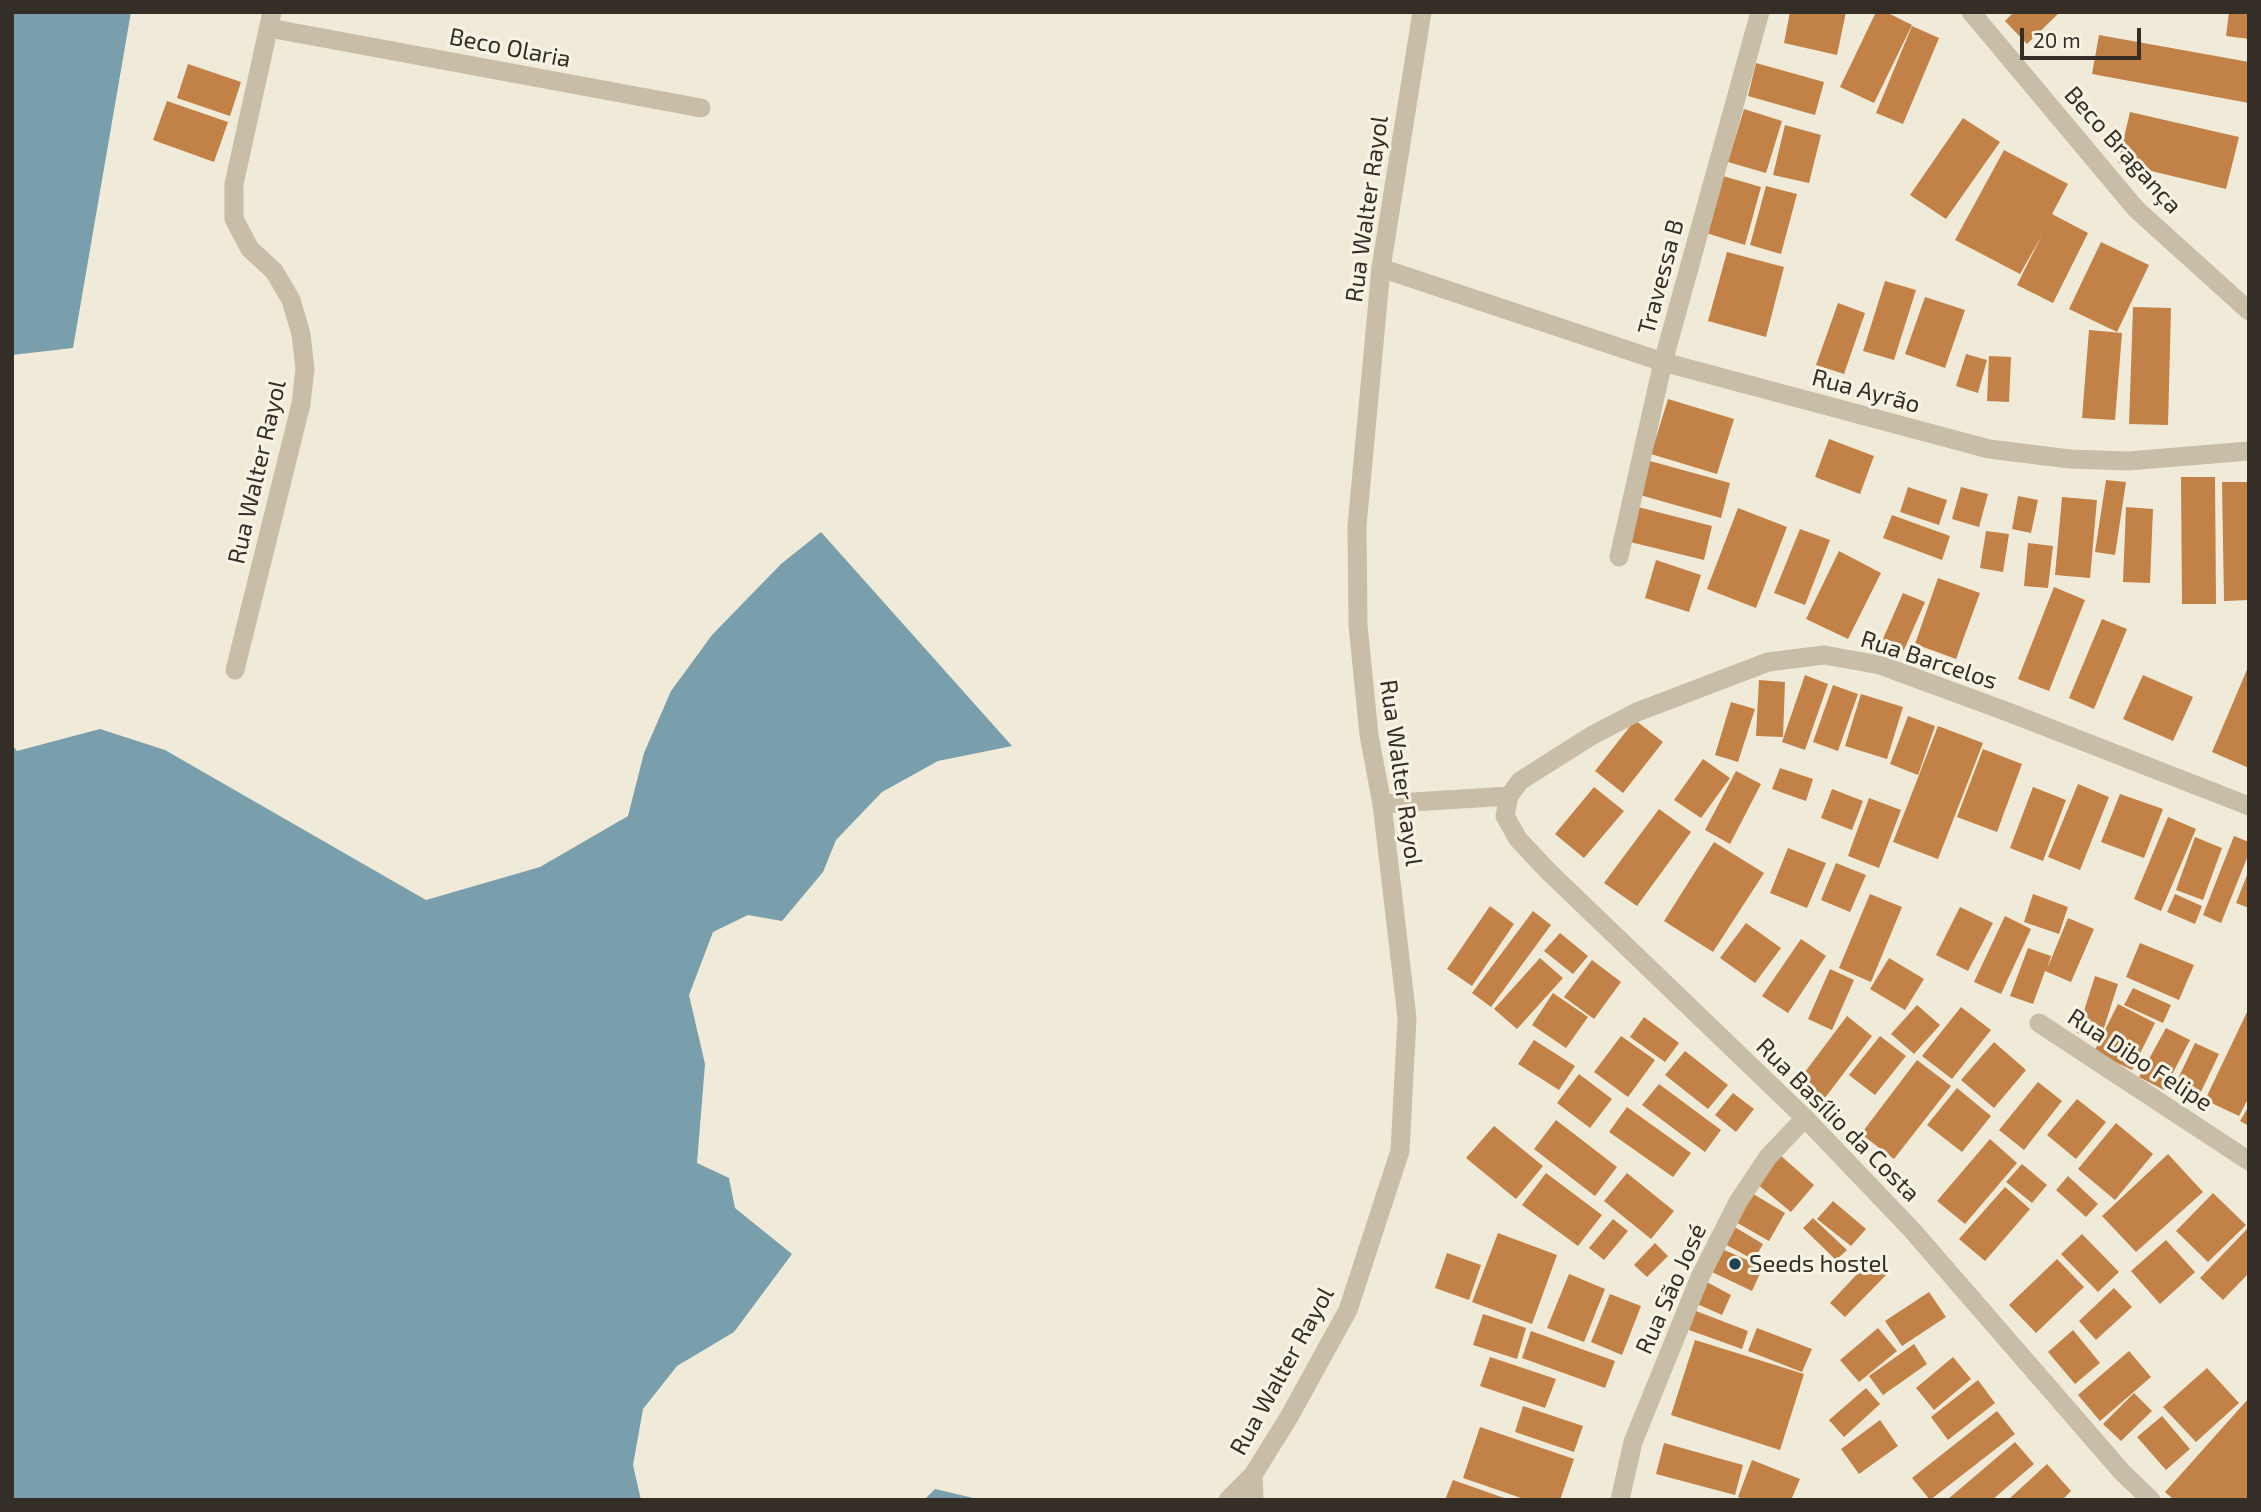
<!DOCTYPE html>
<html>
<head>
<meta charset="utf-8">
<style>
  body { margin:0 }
  #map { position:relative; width:2261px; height:1512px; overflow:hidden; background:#f0ebd9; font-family:"Exo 2",sans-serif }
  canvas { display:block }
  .frame { position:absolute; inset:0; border:14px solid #342e26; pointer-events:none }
  .scale { position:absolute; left:2020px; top:28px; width:121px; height:32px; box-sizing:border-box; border:4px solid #342e26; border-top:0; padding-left:9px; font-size:21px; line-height:24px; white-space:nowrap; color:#342e26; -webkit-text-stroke:5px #f8f4e5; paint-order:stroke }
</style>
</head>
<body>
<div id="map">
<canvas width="2261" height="1512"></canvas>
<div class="frame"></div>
<div class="scale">20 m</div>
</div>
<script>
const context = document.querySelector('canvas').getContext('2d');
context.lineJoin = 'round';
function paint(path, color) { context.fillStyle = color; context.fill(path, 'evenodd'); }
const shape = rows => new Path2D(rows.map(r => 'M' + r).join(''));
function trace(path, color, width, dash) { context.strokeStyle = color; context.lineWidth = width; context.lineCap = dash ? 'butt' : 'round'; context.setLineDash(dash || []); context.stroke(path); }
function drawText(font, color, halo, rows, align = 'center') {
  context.font = font + ' "Exo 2",sans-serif'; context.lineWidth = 6; context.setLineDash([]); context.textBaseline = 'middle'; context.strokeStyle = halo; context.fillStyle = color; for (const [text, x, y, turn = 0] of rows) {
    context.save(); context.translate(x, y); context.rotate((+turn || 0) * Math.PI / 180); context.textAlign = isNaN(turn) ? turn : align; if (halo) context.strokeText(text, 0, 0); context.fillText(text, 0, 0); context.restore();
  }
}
paint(shape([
  [12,12,131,12,73,348,12,355],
  [821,532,1012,746,938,761,882,792,836,840,823,872,782,921,748,915,713,932,689,995,705,1064,697,1163,729,1178,735,1208,792,1254,734,1332,677,1366,643,1409,633,1465,641,1500,12,1500,12,745,17,751,100,729,165,750,426,900,540,867,628,816,644,753,671,691,712,635,781,564],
  [935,1489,982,1500,924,1500]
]), '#799eac');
paint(shape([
  [1790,12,1846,12,1837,55,1784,43],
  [1876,12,1886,12,1912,25,1874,103,1840,87],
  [2014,12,2060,12,2027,44,2005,21],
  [2229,12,2249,13,2249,39,2226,36],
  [1912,26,1939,38,1903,124,1876,113],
  [2099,35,2249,62,2249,103,2092,74],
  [1756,63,1824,82,1815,115,1748,96],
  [188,64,241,82,230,116,177,98],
  [167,101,228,122,214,162,153,140],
  [1744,109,1782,121,1766,173,1728,162],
  [2130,112,2239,137,2226,189,2118,163],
  [1963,118,2000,142,1946,219,1910,195],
  [1785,125,1821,135,1809,183,1773,175],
  [2004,150,2068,184,2052,214,2088,233,2053,303,2017,285,2042,235,2020,274,1955,240],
  [1723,176,1761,187,1745,245,1706,233],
  [1766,186,1797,194,1781,254,1750,245],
  [2101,242,2149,265,2117,332,2069,309],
  [1727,252,1784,267,1766,337,1708,321],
  [1885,281,1916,290,1894,360,1863,351],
  [1925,297,1965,310,1945,368,1905,354],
  [1838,303,1865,313,1844,374,1816,365],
  [2133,307,2171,308,2168,425,2129,424],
  [2089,330,2122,333,2115,420,2082,418],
  [1966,354,1987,360,1978,393,1956,386],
  [1989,356,2011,357,2009,402,1987,401],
  [1668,399,1734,419,1717,474,1651,454],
  [1829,439,1874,456,1860,494,1815,477],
  [1650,461,1730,483,1721,518,1640,495],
  [2181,477,2215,477,2216,604,2182,604],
  [2106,480,2126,482,2115,555,2095,552],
  [2222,482,2248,482,2249,600,2224,601],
  [1908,487,1947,500,1939,525,1900,512],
  [1961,487,1988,494,1979,527,1952,519],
  [2018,496,2038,500,2031,533,2012,529],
  [2062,497,2097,500,2090,578,2055,575],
  [1638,507,1712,526,1704,560,1630,542],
  [2126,507,2153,509,2150,583,2123,582],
  [1738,508,1787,527,1756,608,1707,589],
  [1892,515,1950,536,1942,560,1883,538],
  [1800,529,1830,540,1805,605,1774,593],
  [1986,531,2009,534,2003,572,1980,568],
  [2028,543,2053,546,2048,588,2024,586],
  [1839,551,1881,573,1848,639,1806,619],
  [1656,560,1701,575,1689,612,1645,598],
  [1938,578,1980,593,1956,659,1915,644],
  [2054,587,2085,600,2049,691,2018,679],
  [1903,593,1925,602,1904,650,1882,641],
  [2102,619,2127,629,2094,709,2069,698],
  [2249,665,2249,768,2212,752],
  [1805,675,1828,684,1805,750,1782,742],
  [2143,675,2193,697,2173,741,2123,719],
  [1759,680,1785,682,1783,737,1756,736],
  [1833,685,1858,694,1838,751,1813,742],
  [1861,694,1903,707,1887,759,1845,746],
  [1731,702,1755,709,1738,762,1715,755],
  [1908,716,1935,726,1918,775,1890,764],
  [1635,720,1663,742,1623,793,1595,771],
  [1938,726,1983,743,1938,859,1893,842],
  [1983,749,2022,764,1997,832,1957,817],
  [1703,759,1730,778,1701,818,1674,800],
  [1780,768,1813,779,1806,801,1772,789],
  [1736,771,1761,784,1730,844,1705,830],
  [2078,784,2109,797,2080,870,2048,857],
  [1594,787,1624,811,1584,858,1555,834],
  [2033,787,2066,800,2043,861,2010,848],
  [1832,789,1863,801,1852,830,1821,818],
  [2120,794,2163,809,2144,858,2101,842],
  [1869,798,1901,810,1879,868,1848,856],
  [1659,809,1691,832,1637,906,1604,883],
  [2168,817,2196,829,2161,911,2134,899],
  [2234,836,2249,842,2249,853,2221,923,2203,915],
  [2195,837,2222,848,2203,900,2176,890],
  [1714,842,1764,873,1713,952,1664,921],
  [1788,848,1826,863,1807,908,1770,893],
  [1836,863,1866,875,1850,912,1821,900],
  [2249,870,2249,908,2236,903],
  [1870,894,1902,907,1871,982,1839,968],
  [2033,894,2068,907,2059,934,2024,922],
  [2175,894,2202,906,2195,924,2167,912],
  [1490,906,1514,924,1472,986,1447,969],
  [1960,907,1993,923,1968,971,1936,955],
  [1533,911,1551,925,1491,1007,1472,993],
  [2005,916,2031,929,2001,994,1974,982],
  [2068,918,2094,929,2071,982,2045,971,2033,1004,2010,996,2028,948,2051,956,2047,969],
  [1746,923,1781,948,1755,983,1720,958],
  [1560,933,1588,956,1573,974,1544,951],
  [1801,939,1826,956,1788,1013,1762,996],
  [2140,943,2194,965,2179,1000,2126,977],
  [1540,958,1563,978,1517,1029,1494,1009],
  [1889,958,1924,979,1905,1010,1870,989],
  [1592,960,1621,982,1594,1019,1564,997],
  [1830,969,1854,980,1832,1030,1808,1019],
  [2095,976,2118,984,2100,1040,2077,1033],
  [2133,988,2171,1005,2163,1023,2124,1005],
  [1553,993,1588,1017,1566,1048,1532,1025],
  [2118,1004,2155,1023,2132,1070,2094,1052],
  [1917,1005,1940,1025,1914,1054,1891,1034],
  [1961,1007,1991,1030,1952,1079,1922,1056],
  [2247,1012,2249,1013,2249,1097,2239,1116,2205,1100],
  [1847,1016,1872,1036,1818,1107,1793,1088],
  [1644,1017,1679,1043,1665,1062,1630,1037],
  [2166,1028,2190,1040,2164,1090,2139,1077],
  [1621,1036,1655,1060,1628,1097,1594,1072],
  [1880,1036,1906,1056,1875,1095,1849,1075],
  [1534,1040,1575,1066,1559,1090,1518,1064],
  [1994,1042,2026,1070,1994,1108,1961,1080],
  [2195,1043,2219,1054,2198,1098,2174,1087],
  [1685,1051,1728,1085,1708,1109,1665,1075],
  [1917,1060,1951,1086,1894,1159,1861,1134],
  [1579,1074,1612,1099,1590,1128,1557,1103],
  [2038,1082,2062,1101,2024,1150,1999,1130],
  [1659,1084,1721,1130,1705,1152,1642,1105],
  [1957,1088,1991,1116,1962,1152,1927,1125],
  [1733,1093,1754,1109,1736,1132,1715,1115],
  [2077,1099,2106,1122,2076,1159,2047,1135],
  [2249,1106,2249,1126,2240,1121],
  [1627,1107,1691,1153,1673,1177,1609,1132],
  [1556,1120,1617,1167,1595,1196,1534,1149],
  [2116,1123,2153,1154,2115,1200,2078,1169],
  [1494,1126,1543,1166,1516,1199,1466,1158],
  [1990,1139,2017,1163,1965,1224,1937,1201],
  [2168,1154,2203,1192,2136,1252,2102,1216],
  [1780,1155,1814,1185,1791,1212,1756,1183],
  [2022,1164,2047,1185,2032,1203,2006,1182],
  [1546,1173,1602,1215,1578,1246,1522,1205],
  [1627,1173,1674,1211,1651,1239,1604,1201],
  [2068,1176,2098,1204,2086,1217,2056,1190],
  [2005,1187,2030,1209,1985,1261,1959,1239],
  [1750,1192,1785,1213,1769,1241,1734,1221],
  [2213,1193,2246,1225,2208,1262,2176,1231],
  [1833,1201,1866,1229,1851,1246,1817,1219],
  [1813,1218,1847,1250,1836,1260,1803,1228],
  [1613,1219,1628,1231,1604,1260,1589,1248],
  [1733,1226,1763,1244,1754,1260,1723,1243],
  [2249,1227,2249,1273,2223,1300,2200,1278],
  [1498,1233,1557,1255,1532,1324,1472,1302],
  [2082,1234,2119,1272,2098,1292,2061,1254],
  [2166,1240,2195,1272,2160,1304,2131,1271],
  [1655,1243,1668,1256,1647,1277,1634,1265],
  [1722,1249,1763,1267,1752,1291,1712,1272],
  [1447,1253,1481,1265,1469,1300,1435,1288],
  [1873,1257,1889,1272,1845,1317,1830,1303],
  [2057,1259,2084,1287,2036,1333,2009,1305],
  [1569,1274,1605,1289,1584,1342,1547,1328],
  [1705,1281,1731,1295,1722,1315,1695,1303],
  [2114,1288,2132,1307,2096,1340,2079,1321],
  [1929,1292,1946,1317,1902,1346,1885,1321],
  [1610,1294,1641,1306,1622,1355,1591,1342],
  [1696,1311,1748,1331,1742,1349,1689,1330],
  [1483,1314,1526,1328,1517,1359,1473,1345],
  [1757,1328,1812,1349,1802,1372,1748,1351],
  [1878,1328,1897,1351,1859,1382,1840,1360],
  [2073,1330,2100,1363,2075,1384,2048,1352],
  [1531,1331,1615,1361,1605,1388,1522,1358],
  [1695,1340,1804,1374,1780,1450,1671,1415],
  [1914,1344,1927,1364,1883,1395,1869,1376],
  [2129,1351,2151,1377,2100,1421,2078,1395],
  [1490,1357,1556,1379,1545,1408,1480,1386],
  [1953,1357,1971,1379,1934,1410,1916,1388],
  [2207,1368,2239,1403,2196,1442,2163,1407],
  [1978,1380,1995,1403,1948,1440,1931,1417],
  [1866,1388,1880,1404,1844,1437,1829,1420],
  [2134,1393,2152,1411,2121,1441,2103,1424],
  [2249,1398,2249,1500,2174,1500,2165,1492],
  [1523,1406,1583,1426,1574,1452,1515,1432],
  [1997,1411,2015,1434,1930,1500,1912,1478],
  [2162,1416,2190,1449,2166,1470,2137,1437],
  [1880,1420,1898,1446,1859,1474,1841,1449],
  [1480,1427,1574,1459,1560,1500,1527,1500,1463,1478],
  [2015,1442,2034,1464,1992,1500,1947,1500],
  [1664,1443,1743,1465,1735,1495,1656,1474],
  [1752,1460,1800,1479,1791,1500,1745,1500,1738,1497],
  [2047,1464,2071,1491,2062,1500,2008,1500],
  [1453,1480,1507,1499,1507,1500,1445,1500]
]), '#c28146');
trace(shape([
  [1971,12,2136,209,2249,311],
  [269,28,701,108],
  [1381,268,1663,362,1989,449,2070,459,2128,461,2249,451],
  [1619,557,1663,362,1760,12],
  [235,670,301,404,305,369,301,334,291,300,274,271,250,249,234,219,234,184,272,12],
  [1382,804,1509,796],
  [2039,1023,2249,1161],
  [1253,1475,1254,1500],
  [1620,1500,1633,1442,1700,1277,1738,1202,1768,1157,1805,1118],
  [2151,1500,2122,1472,1912,1230,1805,1118,1548,871,1518,839,1505,816,1509,796,1520,781,1591,736,1637,712,1768,662,1824,655,1880,665,2008,712,2249,806]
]), '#c8bda6', 19);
trace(shape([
  [1228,1500,1253,1475,1289,1417,1348,1310,1400,1151,1407,1018,1382,804,1369,735,1358,625,1357,526,1381,268,1422,12]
]), '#c8bda6', 19);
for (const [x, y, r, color] of [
  [1735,1264,7,"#1e4354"]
]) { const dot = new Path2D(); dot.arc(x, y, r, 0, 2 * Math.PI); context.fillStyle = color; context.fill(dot); trace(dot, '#f8f4e5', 2.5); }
drawText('24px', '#342e26', '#f8f4e5', [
  ["Beco Olaria",510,48,11],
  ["Beco Bragança",2123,150,48],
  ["Rua Walter Rayol",1367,209,-82],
  ["Travessa B",1661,277,-75],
  ["Rua Ayrão",1866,391,15],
  ["Rua Walter Rayol",257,472,-77],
  ["Rua Barcelos",1929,660,18],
  ["Rua Walter Rayol",1401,773,82],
  ["Rua Dibo Felipe",2140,1060,33],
  ["Rua Basílio da Costa",1838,1120,45],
  ["Rua São José",1671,1289,-66],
  ["Rua Walter Rayol",1282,1371,-61]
]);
drawText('24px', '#342e26', '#f8f4e5', [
  ["Seeds hostel",1749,1264]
], 'left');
</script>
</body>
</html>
